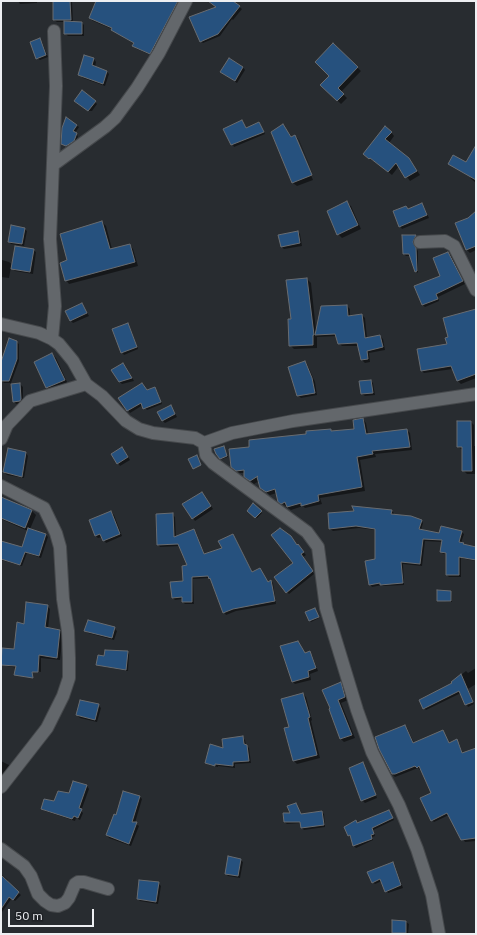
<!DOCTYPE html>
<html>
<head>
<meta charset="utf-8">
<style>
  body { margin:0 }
  #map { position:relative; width:477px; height:935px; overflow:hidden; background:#282c30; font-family:"IBM Plex Sans",sans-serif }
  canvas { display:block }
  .frame { position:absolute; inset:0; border:2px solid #edeff2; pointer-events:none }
  .scale { position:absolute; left:8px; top:909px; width:86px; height:18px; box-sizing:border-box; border:2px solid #edeff2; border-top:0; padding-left:5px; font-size:12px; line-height:14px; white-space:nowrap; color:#edeff2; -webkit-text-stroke:3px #1f2226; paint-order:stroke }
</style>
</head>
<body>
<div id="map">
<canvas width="477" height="935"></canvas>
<div class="frame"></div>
<div class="scale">50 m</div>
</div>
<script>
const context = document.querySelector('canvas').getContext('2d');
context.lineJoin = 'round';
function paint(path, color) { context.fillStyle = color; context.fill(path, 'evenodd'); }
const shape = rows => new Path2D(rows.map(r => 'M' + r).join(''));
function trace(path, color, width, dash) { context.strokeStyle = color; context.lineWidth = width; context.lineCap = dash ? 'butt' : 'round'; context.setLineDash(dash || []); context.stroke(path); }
paint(shape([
  [7,1,37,1,37,3,20,4,18,1],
  [54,1,72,1,73,22,82,23,84,25,84,36,68,36,65,33,65,22,57,22,54,20],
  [99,1,181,1,153,56,137,49,133,46,134,44,112,29,93,21,90,18],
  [210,1,232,1,242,9,233,20,232,19,220,36,203,43,200,41,217,7],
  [39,39,42,42,48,57,40,60,37,58],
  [333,45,361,71,341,92,347,98,341,104,322,85,331,76],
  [84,56,94,59,96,62,95,67,107,72,109,74,105,86,83,78,80,75],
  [243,67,245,70,237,83,222,72],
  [95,102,97,104,92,111,89,111,78,103],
  [67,119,79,127,75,133,78,136,76,143,69,148,62,144],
  [242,121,247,129,259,123,265,134,234,147,225,129],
  [283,125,292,137,295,136,298,139,296,139,313,180,297,186,293,183,273,132],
  [391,132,394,136,389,143,412,163,420,175,410,181,399,166,392,175,374,160,373,161,368,157],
  [298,139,299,140,315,179],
  [476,158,476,183,470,178,471,177,452,166,466,164],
  [347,203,351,206,361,229,342,238,338,234],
  [421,204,424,207,429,218,402,229,400,226,409,210],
  [476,212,476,250,470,253,467,250,468,219],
  [102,222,106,226,112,249,130,245,133,249,138,266,69,284,66,280,69,261],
  [24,229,27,231,24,246,11,244,9,242],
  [298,232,300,234,302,246,284,249,282,247,279,236],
  [415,236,417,238,414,245,418,251,418,273,416,271,410,256,406,256,404,254],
  [33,250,36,252,33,274,15,271,11,267,9,278,1,277,2,260,9,262,13,265],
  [448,253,451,255,465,284,438,297,439,301,425,307,422,304,441,276],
  [307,279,311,283,316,330,347,306,350,309,350,316,362,315,365,318,367,338,380,336,383,339,385,350,369,353,370,362,365,363,362,360,359,346,342,346,339,343,337,336,317,337,317,348,294,349,290,345,292,320],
  [82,304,89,316,73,323,71,321],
  [128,324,130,327,138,349,124,355,122,352],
  [476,325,476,378,461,384,458,381,453,369,424,373,421,370,448,345],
  [16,342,19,344,19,361,11,383,4,383,2,381],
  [52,354,56,358,68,384,51,392,47,388,35,362],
  [305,362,307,364,315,382,317,395,301,398,298,395],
  [123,364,126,367,134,381,122,384,119,381],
  [371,381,373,383,375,395,365,396,362,394,360,382],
  [20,384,23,387,23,402,22,403,16,404,14,401],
  [155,388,157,391,162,404,147,410,143,405,130,413,120,398],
  [171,406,177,417,165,423,162,420],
  [363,419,366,423,368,434,407,430,410,433,412,450,375,454,376,457,360,460,365,491,320,498,322,504,305,508,303,506,291,510,279,501,277,493,270,495,261,488,259,481,254,484,249,480,245,473,240,473,235,470,250,448,330,430,333,432,355,430],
  [458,422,471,422,474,425,474,446,476,446,475,474,467,474,463,470,463,450,458,447],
  [224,447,228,457,222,459,216,454],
  [9,450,26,453,28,456,24,478,7,475,4,472],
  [124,451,130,460,120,466,112,454],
  [204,495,213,509,195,521,193,518],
  [1,498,32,511,36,515,30,529,46,535,48,537,41,558,27,553,22,566,1,560,1,542,22,548,28,531,1,519],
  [253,505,262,513,257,518,248,511],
  [391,511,394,513,393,515,421,520,423,523,421,530,440,534,461,532,464,534,461,543,465,546,476,548,476,561,461,558,461,577,449,577,447,575,447,554,443,554,441,551,443,542,425,541,422,566,403,564,404,585,383,586,382,585,372,587,370,584,376,560,376,530,359,528,333,531,330,529],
  [111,512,114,515,122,536,106,543,102,537,98,538,96,536,90,521],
  [172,514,175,517,176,537,194,530,196,532,205,555,223,548,235,538,253,573,260,569,268,583,271,581,273,583,276,604,236,611,226,615,224,612,212,580,209,578,193,579,194,604,185,604,183,602,183,599,175,600,173,598,184,581,188,566,180,546,160,547,158,544],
  [293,540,306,555,303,557,314,574,289,594,287,592,294,563],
  [451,592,452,602,438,600],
  [47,606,50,609,48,629,60,630,63,633,60,660,41,658,41,672,1,665,1,651,15,650,24,625],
  [316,610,319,618,311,622,306,612],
  [114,628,117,631,114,640,88,633,86,630],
  [298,642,305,654,309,652,312,655,318,671,310,674,311,680,295,684,293,682],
  [127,652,129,654,128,671,100,666,97,664,105,657],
  [476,668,476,684,468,689,474,704,468,707,461,693,426,710,424,708,454,684,452,682,466,671,468,673],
  [340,683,344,687,348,700,341,703,355,738,344,742,341,739,330,709],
  [303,694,306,697,312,720,311,721,320,758,297,764,294,761,290,728],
  [98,705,101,708,97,722,80,718,77,715],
  [405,726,407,728,414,743,443,731,449,743,456,740,459,743,463,754,476,748,476,841,465,842,449,815,434,822,432,820,433,793,422,769,420,770,418,768,395,777,393,775,380,749],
  [243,738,245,740,246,745,249,748,251,763,235,764,235,768,218,766,218,767,209,765,206,762],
  [1,761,11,766,1,779],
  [362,764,365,766,377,798,365,803,362,800],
  [87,786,89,789,81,811,83,813,80,820,76,818,75,821,45,811,42,809],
  [140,797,142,799,135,823,139,826,131,846,109,838,107,835,116,816],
  [296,804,302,815,322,812,324,814,325,827,304,830,302,828,301,823,287,824,284,822,292,814],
  [390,813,394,820,373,830,375,836,372,837,373,840,356,848,354,846,352,837,349,835,356,821,357,823],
  [240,860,243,862,240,878,228,876,226,874],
  [392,864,395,866,403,888,388,893,382,881,375,884,373,882],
  [1,874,8,880,6,882,21,895,15,901,12,898,2,912,1,911],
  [158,883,161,886,158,904,140,901,138,899],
  [393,921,406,922,409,924,408,934,394,934,393,933]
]), '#0007');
const building = shape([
  [53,1,70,1,71,20,53,20,53,1],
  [96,1,178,1,150,54,132,46,134,43,111,30,112,28,89,18,96,1],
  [208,1,233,1,240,6,218,34,200,42,189,17,216,7,208,1],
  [64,21,82,22,82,34,64,34,64,21],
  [40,38,46,55,36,59,30,42,40,38],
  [333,43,358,67,338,88,344,94,337,101,320,85,329,76,315,62,333,43],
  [84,55,94,58,92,65,107,71,103,84,78,75,84,55],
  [229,58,243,67,235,81,220,72,229,58],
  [82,90,96,101,88,111,74,101,82,90],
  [66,117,77,125,73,131,77,133,74,141,66,146,61,144,62,128,66,117],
  [242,120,246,128,259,122,264,132,231,145,223,129,242,120],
  [283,124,291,137,295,135,312,175,292,183,271,132,283,124],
  [385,126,392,132,385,139,409,158,417,171,405,178,396,163,388,172,370,158,369,159,363,154,385,126],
  [476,145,476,180,448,164,453,155,466,162,476,145],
  [347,201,358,225,337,235,327,211,347,201],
  [422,203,427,215,399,227,393,211,406,206,408,209,422,203],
  [476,211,476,246,466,250,455,223,468,218,476,211],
  [102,221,110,249,130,244,135,262,65,281,60,263,67,260,60,234,102,221],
  [11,225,25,228,22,244,8,242,11,225],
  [298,231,300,243,281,247,278,235,298,231],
  [402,235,416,235,413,242,416,248,417,271,415,272,409,254,403,254,402,235],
  [15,246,34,249,30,272,11,269,15,246],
  [448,252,463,281,436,294,438,299,422,305,414,286,440,276,433,258,448,252],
  [307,278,314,335,313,335,313,345,289,346,288,319,291,319,286,280,307,278],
  [82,303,87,313,70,321,65,311,82,303],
  [347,305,348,316,362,314,365,338,380,335,383,347,367,351,368,359,361,360,357,343,338,344,335,334,315,335,321,306,347,305],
  [476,309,476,374,457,381,451,366,421,371,417,349,447,344,445,338,448,337,443,318,476,309],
  [128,323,137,347,121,353,112,329,128,323],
  [9,338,17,341,17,359,9,381,1,381,1,362,9,338],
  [52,353,65,380,46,388,34,362,52,353],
  [305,361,312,378,315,393,297,396,288,367,305,361],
  [123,363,132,378,119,382,111,370,123,363],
  [371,380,373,393,361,394,359,381,371,380],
  [20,383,21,399,20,401,13,402,11,384,20,383],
  [142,383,147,390,155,387,161,402,143,409,141,403,127,411,118,398,142,383],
  [171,405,175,414,162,421,157,412,171,405],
  [363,418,366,434,407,429,410,447,372,451,373,454,357,457,362,487,318,495,319,501,301,506,301,503,287,507,285,502,281,504,278,502,275,489,266,492,260,488,257,477,258,476,250,481,244,477,244,470,236,471,231,467,229,449,249,447,249,440,306,434,306,431,331,429,331,431,354,429,353,420,363,418],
  [457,421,471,421,472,471,462,471,462,447,457,447,457,421],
  [224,446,227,456,220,459,216,454,214,449,224,446],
  [122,447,128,457,117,464,111,454,122,447],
  [8,448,26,452,22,477,3,472,8,448],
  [197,455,201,465,193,469,188,459,197,455],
  [202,492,211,506,192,519,182,504,202,492],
  [1,497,32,510,25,528,1,518,1,497],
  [253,503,262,511,255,518,247,511,253,503],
  [352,506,392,510,391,514,411,516,422,520,419,529,439,533,441,526,462,531,459,542,464,543,463,544,476,547,476,560,459,557,459,575,446,575,446,553,440,552,442,540,423,539,420,564,401,562,403,583,380,585,380,583,369,585,365,561,375,559,375,529,356,526,329,529,328,513,354,511,352,506],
  [111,511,120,534,103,541,100,534,95,536,89,520,111,511],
  [173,513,174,537,194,529,204,554,222,548,218,541,233,534,252,572,260,568,268,582,271,580,275,601,233,609,223,613,210,578,209,579,208,576,192,577,192,602,182,602,182,597,172,598,170,582,183,581,182,566,187,565,178,544,157,545,156,514,173,513],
  [28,528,46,534,39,556,25,552,20,565,1,559,1,541,22,547,28,528],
  [280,528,291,536,297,545,298,544,304,552,301,554,313,571,286,593,274,577,293,563,271,535,280,528],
  [437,590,451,591,451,601,437,601,437,590],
  [26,602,48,605,45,627,60,630,57,658,39,655,38,672,32,672,33,678,14,675,16,666,1,665,2,648,14,649,17,622,24,624,26,602],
  [315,608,319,617,309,621,305,612,315,608],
  [88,620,115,627,112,638,84,631,88,620],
  [298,641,305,653,310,651,316,668,308,671,309,677,292,682,280,646,298,641],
  [105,650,128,651,126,670,96,665,98,655,104,656,105,650],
  [461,674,473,702,465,705,459,691,423,709,419,700,452,683,451,682,461,674],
  [341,682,345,697,338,700,352,735,340,739,329,709,330,708,322,690,341,682],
  [303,693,310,717,308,718,317,755,293,761,284,728,289,727,281,699,303,693],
  [80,700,99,704,95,720,76,715,80,700],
  [405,725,413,743,443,730,449,743,457,739,462,753,476,748,476,838,461,840,447,813,431,821,420,798,431,793,419,766,417,768,415,766,395,774,392,774,379,749,375,737,405,725],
  [243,736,244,744,247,745,249,761,233,762,233,766,215,764,215,766,205,763,210,744,223,748,222,739,243,736],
  [363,762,376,795,361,801,349,768,363,762],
  [73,781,87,785,79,808,82,809,78,818,74,816,72,819,41,809,44,799,54,801,58,791,69,793,73,781],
  [123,791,140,796,132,822,137,822,129,844,106,835,114,814,116,815,123,791],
  [296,803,301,814,322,811,324,825,301,828,300,822,284,822,283,813,290,813,287,806,296,803],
  [389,810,393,818,372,828,374,834,371,835,372,839,353,846,350,835,348,836,344,827,356,820,357,823,389,810],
  [228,856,241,859,238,876,225,874,228,856],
  [393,862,401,885,385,892,380,879,372,883,367,872,393,862],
  [1,875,19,892,13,900,9,897,1,909,1,875],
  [139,880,159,882,156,902,137,899,139,880],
  [392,920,406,921,406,933,392,933,392,920]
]);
paint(building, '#26517e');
trace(building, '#686c71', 1);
const minor = shape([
  [53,165,105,127,115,118,137,88,159,53,186,1],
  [420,242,445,241,454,246,476,290],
  [1,324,39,333,52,339,59,344,73,361,86,384,102,396,126,421,139,429,153,433,195,438,204,443,232,433,293,421,476,394],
  [52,339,55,306,50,239,56,86,54,31],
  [1,439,7,425,30,401,86,384],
  [204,443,206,455,213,463,307,532,318,547,326,608,357,710,372,752,399,805,417,849,432,895,439,934],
  [1,486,44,508,56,533,60,547,63,599,68,631,69,658,69,678,63,696,47,728,1,787],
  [1,849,24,866,31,876,38,894,45,901,51,905,58,906,65,903,69,898,75,884,78,882,84,882,108,889]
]);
trace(minor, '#46494c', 14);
trace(minor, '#63676b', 12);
</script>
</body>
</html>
